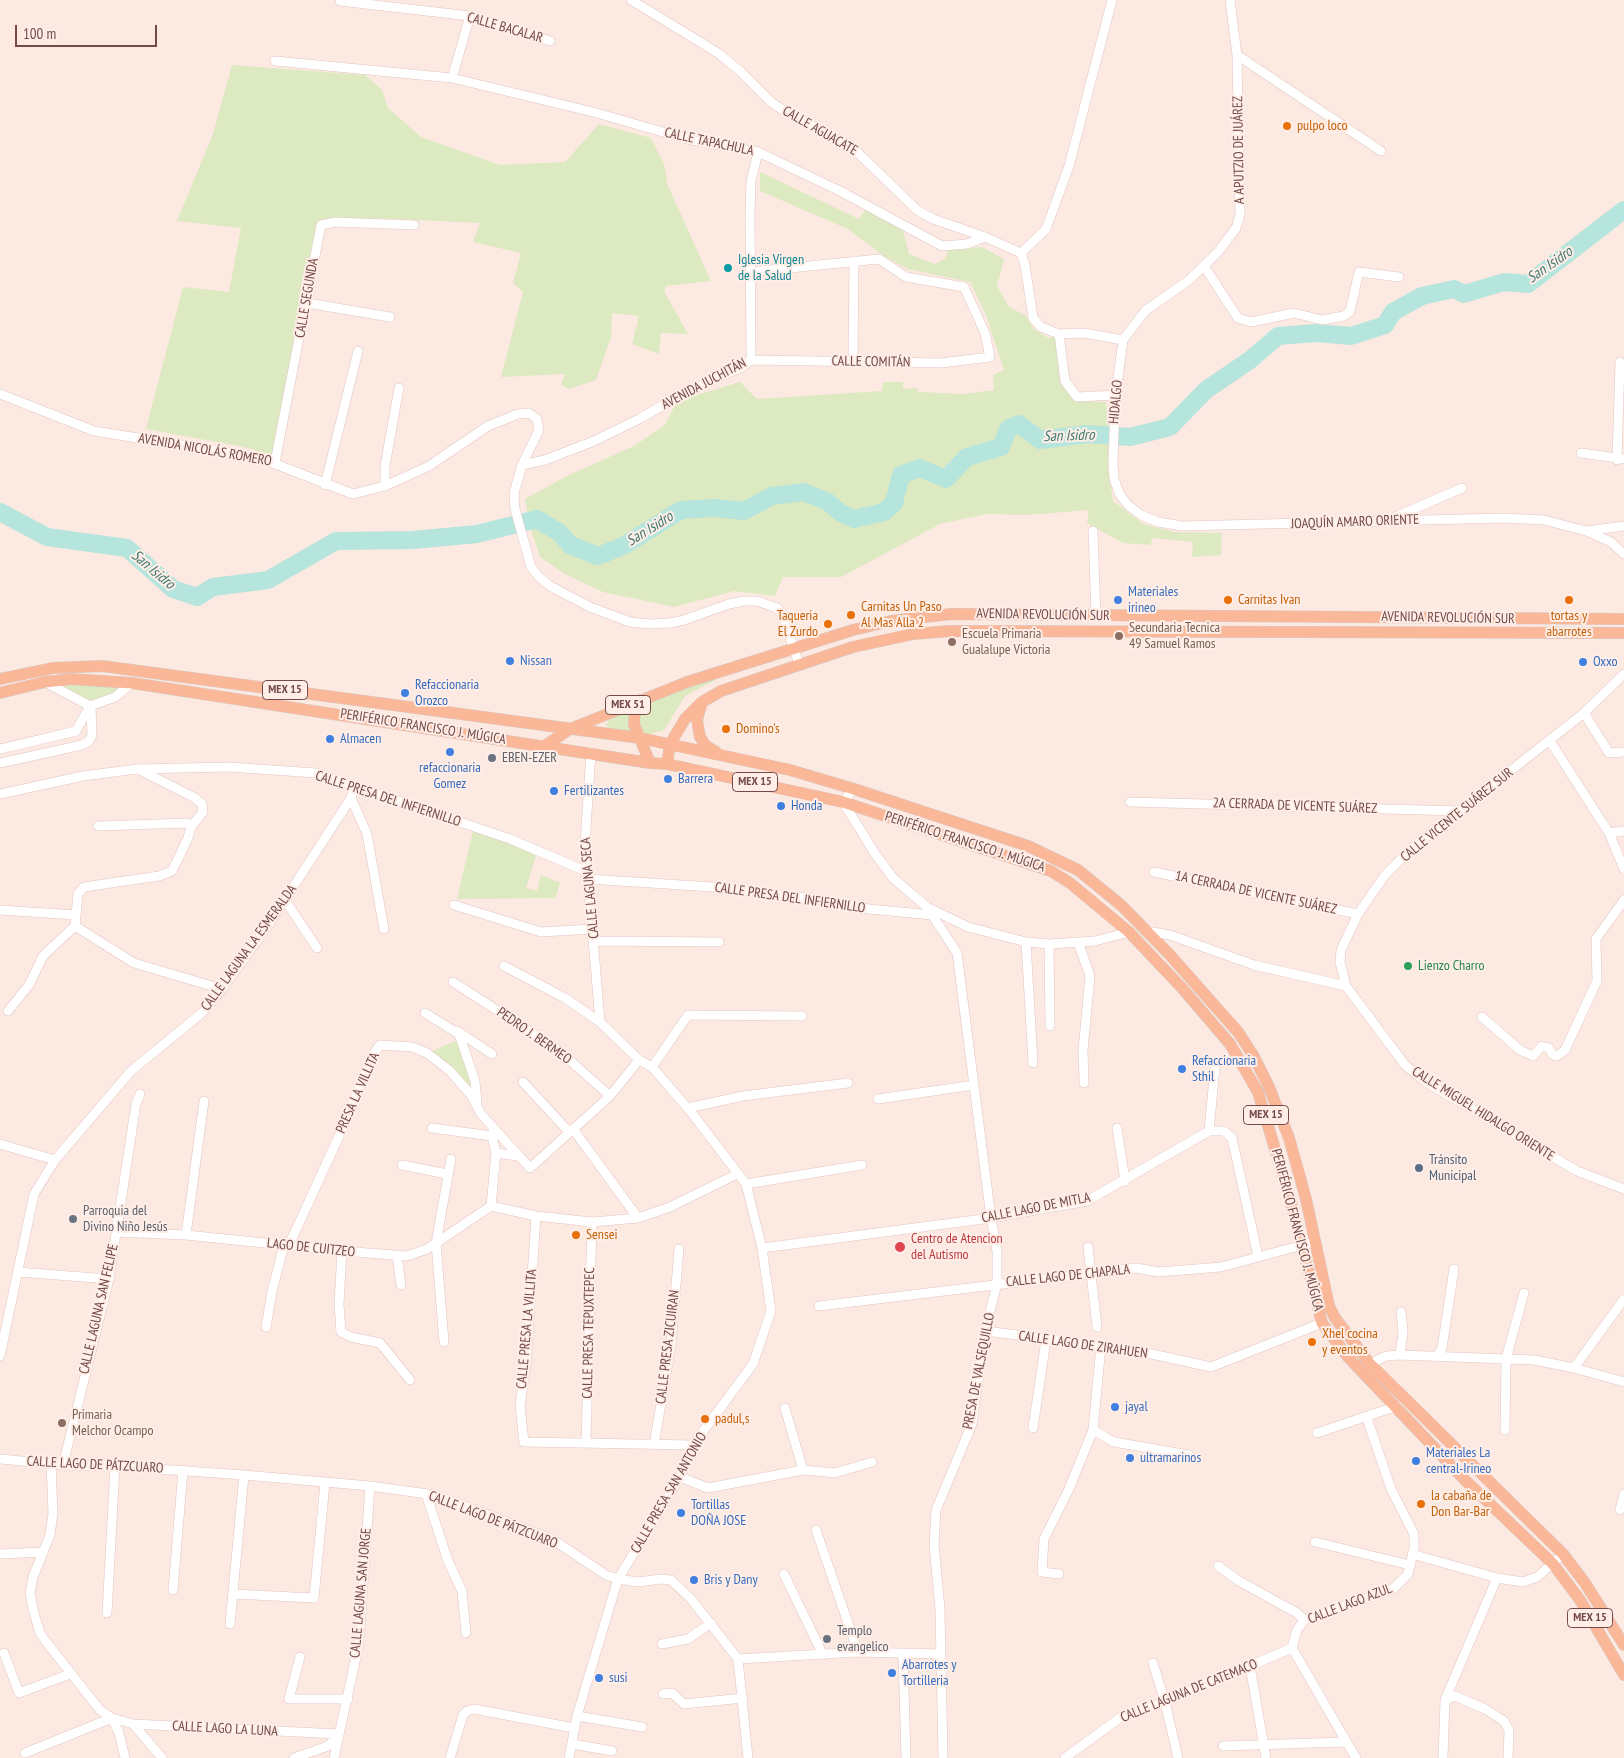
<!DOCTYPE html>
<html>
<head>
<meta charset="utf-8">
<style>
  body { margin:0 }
  #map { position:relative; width:1624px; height:1758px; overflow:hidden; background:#fce9e1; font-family:"PT Sans Narrow",sans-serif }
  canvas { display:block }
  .scale { position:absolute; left:15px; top:25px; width:142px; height:22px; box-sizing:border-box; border:2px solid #734a48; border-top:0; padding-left:6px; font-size:15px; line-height:18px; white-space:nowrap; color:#734a48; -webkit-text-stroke:4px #ffeee7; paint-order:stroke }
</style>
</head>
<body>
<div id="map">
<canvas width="1624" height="1758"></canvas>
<div class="scale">100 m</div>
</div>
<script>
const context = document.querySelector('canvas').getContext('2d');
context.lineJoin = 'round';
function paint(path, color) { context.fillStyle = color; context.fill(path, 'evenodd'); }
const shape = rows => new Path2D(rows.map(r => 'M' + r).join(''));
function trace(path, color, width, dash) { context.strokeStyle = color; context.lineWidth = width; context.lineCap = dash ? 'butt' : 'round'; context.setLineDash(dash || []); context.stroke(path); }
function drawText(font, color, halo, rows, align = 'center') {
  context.font = font + ' "PT Sans Narrow",sans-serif'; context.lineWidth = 4; context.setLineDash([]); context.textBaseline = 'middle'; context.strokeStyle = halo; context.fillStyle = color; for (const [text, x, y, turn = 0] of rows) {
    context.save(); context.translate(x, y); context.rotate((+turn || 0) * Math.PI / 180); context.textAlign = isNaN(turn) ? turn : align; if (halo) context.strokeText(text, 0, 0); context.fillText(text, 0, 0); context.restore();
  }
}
paint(shape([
  [232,65,365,75,382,90,388,108,421,137,500,165,565,162,599,124,651,138,664,164,668,186,711,281,666,286,664,291,688,334,661,333,659,354,632,344,639,316,612,313,611,337,596,380,569,389,561,385,565,374,501,377,523,292,513,283,521,253,473,242,480,223,395,219,349,218,319,221,316,226,274,456,244,447,146,429,183,287,229,292,241,228,177,221,213,134],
  [760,172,859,219,866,209,903,230,909,254,935,264,945,259,948,250,982,247,1004,259,997,286,1009,307,1025,315,1034,329,1048,338,1055,337,1060,383,1074,401,1106,402,1109,431,1108,468,1113,501,1143,524,1175,532,1222,533,1221,555,1192,557,1193,542,1153,538,1150,545,1123,543,1087,523,1089,510,1027,515,986,514,940,524,841,577,783,577,775,596,734,591,674,607,603,592,565,574,540,557,530,527,525,499,567,476,634,446,665,425,677,401,740,382,757,399,882,391,883,382,903,382,903,389,917,388,918,392,964,394,994,390,993,375,1004,370,986,315,970,282,908,269,882,255,848,229,760,191],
  [723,676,685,696,664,730,650,734,610,730,606,725,609,720,648,699],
  [76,683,125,686,102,700,91,703,55,687],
  [473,831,508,841,536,856,526,888,537,891,541,875,560,883,555,898,457,899],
  [458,1040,472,1077,474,1096,430,1052]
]), '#dde9c0');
trace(shape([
  [0,512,47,537,127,548,173,589,197,597,213,587,268,580,336,541,413,540,477,534,537,519,560,533,570,545,598,556,623,546,681,510,714,508,744,511,772,496,804,492,828,502,841,513,854,519,884,512,894,503,901,475,919,468,946,479,967,457,1001,447,1008,429,1019,424,1040,440,1088,434,1130,437,1170,427,1206,390,1250,360,1278,336,1316,333,1351,336,1385,325,1393,312,1422,296,1454,289,1464,294,1504,282,1528,284,1624,210]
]), '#b6e5dd', 18);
const minor = shape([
  [631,0,718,53,740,71,771,102,786,112,851,146,917,210,933,219,985,237,1021,253,1025,265,1033,318,1041,327,1059,334,1084,333,1123,340],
  [1230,0,1237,55,1240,215,1236,228,1218,252,1189,280,1145,311,1123,340,1115,401,1113,464,1114,479,1120,495,1129,506,1141,515,1158,522,1182,526,1503,518,1544,520,1586,531,1611,542,1624,554],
  [340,1,470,16,550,41],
  [1237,55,1381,151],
  [275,61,452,78,593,112,691,140,758,152,840,191,942,246,967,244,985,237],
  [452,78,470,16],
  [1021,253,1046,229,1069,166,1112,0],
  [1204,266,1238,318,1251,322,1294,313,1322,320,1344,316,1350,311,1359,272,1399,277],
  [750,272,879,259,906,277,964,287,985,333,990,357,941,363,751,360],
  [307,303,390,317],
  [1059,334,1065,381,1077,397,1116,395],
  [751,360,750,215,751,181,758,152],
  [853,361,854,261],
  [0,394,94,431,257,457,353,494,385,486,429,466,488,426,518,414,529,413,537,419,539,430,522,465,514,493,515,509,531,567,539,577,550,586,590,607,630,622,649,624,670,623,684,620,729,604,744,601,757,601,777,608,782,614,799,664],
  [1581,453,1624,459],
  [1617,460,1620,362],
  [275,462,321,225,335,222,414,225],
  [522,465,545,460,594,441,639,419,686,392,740,368,751,360],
  [325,485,358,351],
  [385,486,385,466,399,388],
  [1393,518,1462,488],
  [1093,531,1096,616],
  [1587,531,1624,526],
  [1624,674,1584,713,1412,848,1385,875,1358,914,1341,950,1340,962,1346,986,1405,1065,1426,1082,1577,1171,1624,1189],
  [45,682,90,706],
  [1584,713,1609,753,1624,752],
  [1550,741,1609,833,1624,869],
  [0,749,76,731,90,706,115,697,132,683],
  [591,753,585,843,600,1022],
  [0,763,82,745,89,741,92,735,91,706],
  [854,789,843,802,876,855,893,878,927,907,957,953,991,1218,997,1251,997,1284,985,1331,972,1424,936,1510,934,1545,940,1609,943,1758],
  [0,794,83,776,137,769,228,767,316,773,510,839,583,870,587,875],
  [351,798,367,834,384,929],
  [1130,802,1460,811],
  [98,826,188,823,191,827],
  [1609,833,1624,831],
  [1154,872,1358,914],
  [588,879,713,887,823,900,869,909,932,915],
  [285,900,317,948],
  [454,905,541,932,592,929],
  [929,908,968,927,1026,942,1049,944,1095,941,1129,932],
  [0,910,76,915],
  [75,926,78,894,84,887,159,876,172,871,188,838,191,827,203,812,202,804,195,798,140,770],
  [75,926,134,963,222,989],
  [1146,931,1170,935,1254,965,1346,986],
  [594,941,719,942],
  [1026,942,1033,1063],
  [1078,942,1090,976,1083,1050,1084,1083],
  [1049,944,1050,1026],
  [504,966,565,998,600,1022,639,1060,652,1067,691,1112,746,1184,762,1248,771,1311,753,1364,693,1445,680,1477,618,1579,577,1716,569,1758],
  [453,982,557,1049,610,1096],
  [8,1011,29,985,43,956,75,926],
  [425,1013,459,1034,475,1081,477,1104],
  [1482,1017,1520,1050,1533,1056,1542,1046,1549,1048,1552,1054,1557,1056,1565,1050,1597,981,1596,939,1624,900],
  [457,1031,492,1054],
  [652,1067,688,1015,802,1016],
  [523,1082,569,1132],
  [878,1099,974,1085],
  [688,1108,743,1096,848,1083],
  [432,1128,492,1136],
  [1117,1128,1125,1181],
  [573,1129,638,1218],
  [1209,1131,1215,1067],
  [0,1144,55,1160],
  [496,1153,518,1156],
  [402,1165,447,1174],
  [746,1184,862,1165],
  [491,1206,536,1216,592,1222,638,1218,670,1207,737,1174],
  [491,1206,496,1153,492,1136,494,1128],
  [536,1216,526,1366,520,1406,524,1442,693,1445],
  [117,1232,186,1235,342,1251,407,1256,427,1249,491,1206],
  [186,1235,204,1101],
  [289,1245,345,1123,372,1056,380,1045,412,1047,427,1053,450,1071,471,1095,481,1114,530,1168,610,1096,639,1060],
  [1088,1247,1097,1327],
  [762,1248,991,1218,1087,1201,1209,1131,1224,1131,1232,1138,1258,1256],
  [342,1251,339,1304,341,1332,351,1337,380,1343,410,1380],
  [397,1256,401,1285],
  [18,1272,109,1279],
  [819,1306,1136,1268,1159,1272,1221,1267,1314,1242],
  [266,1327,272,1291,284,1245],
  [985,1331,1129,1349,1211,1367,1322,1323],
  [444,1342,436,1243,451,1159],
  [1400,1355,1403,1332,1401,1312],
  [0,1356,34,1194,55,1160,131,1071,203,1012,222,989,271,921,351,798,354,787],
  [1437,1357,1442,1348,1454,1269],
  [1370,1364,1386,1356,1400,1355,1534,1360,1574,1368,1624,1382],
  [1574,1368,1624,1299],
  [785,1408,803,1470],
  [1033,1428,1046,1340],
  [1093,1430,1114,1442,1189,1455],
  [1505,1430,1506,1359,1524,1293],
  [1317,1433,1397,1406],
  [586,1443,592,1222],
  [654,1445,671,1345,679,1249],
  [0,1459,63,1465,115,1466,244,1475,370,1486,435,1495,552,1539,606,1575,618,1579,638,1582,661,1579,671,1580,691,1599,738,1659],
  [51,1464,53,1513,50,1535,33,1577,30,1593,34,1613,40,1633,47,1643,100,1710,112,1718,119,1733,125,1758],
  [63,1465,109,1279,136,1104,140,1094],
  [680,1477,708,1488,803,1470,835,1473,872,1462],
  [426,1494,448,1561,462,1591,466,1633],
  [1620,1510,1624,1494],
  [816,1530,858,1652],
  [1315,1542,1410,1565],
  [0,1554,43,1552],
  [1412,1554,1497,1578,1523,1582,1537,1577,1563,1554],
  [1218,1566,1239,1581,1297,1613,1304,1620],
  [784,1574,823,1655],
  [1059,1574,1042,1572,1044,1539,1069,1489,1093,1430,1101,1346],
  [173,1590,183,1470],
  [233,1594,314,1598,325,1483],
  [107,1613,115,1466],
  [230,1624,244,1475],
  [662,1644,688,1639,711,1623],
  [4,1653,19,1693,70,1674],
  [903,1654,906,1758],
  [300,1657,289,1699,348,1699],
  [738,1659,858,1652,941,1654],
  [738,1659,748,1758],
  [1153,1663,1165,1702,1178,1758],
  [1250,1666,1266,1758],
  [663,1694,672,1693,684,1704,743,1698],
  [1445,1700,1455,1696,1485,1709,1504,1721,1509,1730,1508,1758],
  [577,1716,642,1727],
  [133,1724,162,1758],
  [572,1744,612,1751],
  [1223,1746,1345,1742],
  [25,1753,112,1718,133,1724,339,1734],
  [294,1758,328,1746,339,1734],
  [334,1758,359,1643,370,1486],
  [450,1758,463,1715,467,1711,474,1709,574,1728],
  [1065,1758,1121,1717,1165,1702,1292,1648],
  [1356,1758,1292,1648,1297,1630,1304,1620,1393,1589,1408,1574,1414,1549,1414,1534,1391,1489,1367,1418],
  [1443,1758,1445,1700,1497,1578]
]);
const major = shape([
  [0,679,53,668,102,666,640,738,790,770,854,789,1028,846,1078,870,1121,905,1169,954,1238,1032,1253,1055,1269,1087,1289,1138,1306,1199,1329,1306,1335,1318,1370,1364,1563,1554,1585,1583,1624,1645],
  [0,693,45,682,71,679,132,683,650,763,667,764,843,802,1051,871,1070,883,1129,932,1182,988,1230,1044,1258,1092,1291,1203,1322,1323,1348,1357,1466,1481,1553,1564,1580,1600,1624,1675],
  [640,700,635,711,634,724,650,763],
  [702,702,697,720,700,737,705,745,716,752],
  [546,745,570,729,687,682,853,630,891,621,924,617,951,614,1624,619],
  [667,764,670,744,685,719,702,702,721,691,853,647,913,634,950,631,1624,633]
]);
trace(minor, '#e2c5c0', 10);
trace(major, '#d5c9c8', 12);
trace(minor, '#fff', 9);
trace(major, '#fbb899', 11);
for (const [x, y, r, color] of [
  [1287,126,5,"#e8710a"],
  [728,268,5,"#0f9aa8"],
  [1118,600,5,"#3f7fe0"],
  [1228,600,5,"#e8710a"],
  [1569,600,5,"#e8710a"],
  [851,615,5,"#e8710a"],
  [828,624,5,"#e8710a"],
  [1119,636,5,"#8d6e63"],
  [952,642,5,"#8d6e63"],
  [510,661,5,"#3f7fe0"],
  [1583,662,5,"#3f7fe0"],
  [405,693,5,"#3f7fe0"],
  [726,729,5,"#e8710a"],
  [330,739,5,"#3f7fe0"],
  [450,752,5,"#3f7fe0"],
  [492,758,5,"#6b7280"],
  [668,779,5,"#3f7fe0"],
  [554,791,5,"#3f7fe0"],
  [781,806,5,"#3f7fe0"],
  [1408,966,5,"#2e9e5b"],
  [1182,1069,5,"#3f7fe0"],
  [1419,1168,5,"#5c6f8a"],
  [73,1219,5,"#6b7280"],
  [576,1235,5,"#e8710a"],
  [900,1247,6,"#e0444e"],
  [1312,1342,5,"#e8710a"],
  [1115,1407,5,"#3f7fe0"],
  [705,1419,5,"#e8710a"],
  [62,1423,5,"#8d6e63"],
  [1130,1458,5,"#3f7fe0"],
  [1416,1461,5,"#3f7fe0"],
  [1421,1504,5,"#e8710a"],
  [681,1513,5,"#3f7fe0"],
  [694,1580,5,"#3f7fe0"],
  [827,1639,5,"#6b7280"],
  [892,1673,5,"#3f7fe0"],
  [599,1678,5,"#3f7fe0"]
]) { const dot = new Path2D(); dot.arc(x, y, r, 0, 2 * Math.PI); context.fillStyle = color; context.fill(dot); trace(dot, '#ffeee7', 2); }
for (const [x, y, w] of [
  [285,690,45],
  [628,705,45],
  [755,782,45],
  [1266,1115,45],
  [1590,1618,45]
]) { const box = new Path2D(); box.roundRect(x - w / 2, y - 9.5, w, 19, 4); context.fillStyle = '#ffeee7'; context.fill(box); trace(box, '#734a48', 1); }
drawText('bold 12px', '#734a48', null, [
  ["MEX 15",285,690],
  ["MEX 51",628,705],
  ["MEX 15",755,782],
  ["MEX 15",1266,1115],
  ["MEX 15",1590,1618]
]);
drawText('14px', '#734a48', '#ffeee7', [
  ["CALLE BACALAR",505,28,16],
  ["CALLE AGUACATE",820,131,30],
  ["CALLE TAPACHULA",709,142,12],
  ["A APUTZIO DE JUÁREZ",1239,150,-91],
  ["CALLE SEGUNDA",307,298,-80],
  ["CALLE COMITÁN",871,362,1],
  ["AVENIDA JUCHITÁN",704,384,-28],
  ["HIDALGO",1116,402,-85],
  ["AVENIDA NICOLÁS ROMERO",205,450,10],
  ["JOAQUÍN AMARO ORIENTE",1355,522,-2],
  ["AVENIDA REVOLUCIÓN SUR",1043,615,1],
  ["AVENIDA REVOLUCIÓN SUR",1448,618,1],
  ["PERIFÉRICO FRANCISCO J. MÚGICA",423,727,9],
  ["CALLE PRESA DEL INFIERNILLO",388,799,18],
  ["2A CERRADA DE VICENTE SUÁREZ",1295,806,2],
  ["CALLE VICENTE SUÁREZ SUR",1457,815,-39],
  ["PERIFÉRICO FRANCISCO J. MÚGICA",965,842,18],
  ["CALLE LAGUNA SECA",590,888,-95],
  ["1A CERRADA DE VICENTE SUÁREZ",1256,893,12],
  ["CALLE PRESA DEL INFIERNILLO",790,898,8],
  ["CALLE LAGUNA LA ESMERALDA",249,948,-54],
  ["PEDRO J. BERMEO",534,1036,35],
  ["PRESA LA VILLITA",358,1093,-66],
  ["CALLE MIGUEL HIDALGO ORIENTE",1483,1114,32],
  ["CALLE LAGO DE MITLA",1036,1208,-11],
  ["PERIFÉRICO FRANCISCO J. MÚGICA",1297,1230,75],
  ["LAGO DE CUITZEO",311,1248,6],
  ["CALLE LAGO DE CHAPALA",1068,1276,-6],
  ["CALLE LAGUNA SAN FELIPE",99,1309,-77],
  ["CALLE PRESA LA VILLITA",527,1329,-85],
  ["CALLE PRESA TEPUXTEPEC",589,1333,-89],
  ["CALLE LAGO DE ZIRAHUEN",1083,1345,8],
  ["CALLE PRESA ZICUIRAN",668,1347,-83],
  ["PRESA DE VALSEQUILLO",979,1371,-79],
  ["CALLE LAGO DE PÁTZCUARO",95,1465,3],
  ["CALLE PRESA SAN ANTONIO",669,1493,-60],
  ["CALLE LAGO DE PÁTZCUARO",493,1520,21],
  ["CALLE LAGUNA SAN JORGE",361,1593,-85],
  ["CALLE LAGO AZUL",1350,1604,-21],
  ["CALLE LAGUNA DE CATEMACO",1189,1691,-22],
  ["CALLE LAGO LA LUNA",225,1729,3]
]);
drawText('14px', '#c56008', '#ffeee7', [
  ["pulpo loco",1297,126],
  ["Carnitas Ivan",1238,600],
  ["Carnitas Un Paso",861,607],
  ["Al Mas Alla 2",861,623],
  ["Taqueria",818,616,"right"],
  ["El Zurdo",818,632,"right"],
  ["tortas y",1569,616,"center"],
  ["abarrotes",1569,632,"center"],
  ["Domino's",736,729],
  ["Sensei",586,1235],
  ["Xhel cocina",1322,1334],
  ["y eventos",1322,1350],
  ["padul,s",715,1419],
  ["la cabaña de",1431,1496],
  ["Don Bar-Bar",1431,1512]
], 'left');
drawText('14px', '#0d838f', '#ffeee7', [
  ["Iglesia Virgen",738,260],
  ["de la Salud",738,276]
], 'left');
drawText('14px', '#366cbe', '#ffeee7', [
  ["Materiales",1128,592],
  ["irineo",1128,608],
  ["Nissan",520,661],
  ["Oxxo",1593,662],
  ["Refaccionaria",415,685],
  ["Orozco",415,701],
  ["Almacen",340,739],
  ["refaccionaria",450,768,"center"],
  ["Gomez",450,784,"center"],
  ["Barrera",678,779],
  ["Fertilizantes",564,791],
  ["Honda",791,806],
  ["Refaccionaria",1192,1061],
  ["Sthil",1192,1077],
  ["jayal",1125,1407],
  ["Materiales La",1426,1453],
  ["central-Irineo",1426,1469],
  ["ultramarinos",1140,1458],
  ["Tortillas",691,1505],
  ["DOÑA JOSE",691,1521],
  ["Bris y Dany",704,1580],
  ["Abarrotes y",902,1665],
  ["Tortilleria",902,1681],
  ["susi",609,1678]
], 'left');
drawText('14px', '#785e54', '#ffeee7', [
  ["Secundaria Tecnica",1129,628],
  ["49 Samuel Ramos",1129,644],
  ["Escuela Primaria",962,634],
  ["Gualalupe Victoria",962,650],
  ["Primaria",72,1415],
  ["Melchor Ocampo",72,1431]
], 'left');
drawText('14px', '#5b616d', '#ffeee7', [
  ["EBEN-EZER",502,758],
  ["Parroquia del",83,1211],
  ["Divino Niño Jesús",83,1227],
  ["Templo",837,1631],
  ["evangelico",837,1647]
], 'left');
drawText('14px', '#27864d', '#ffeee7', [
  ["Lienzo Charro",1418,966]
], 'left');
drawText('14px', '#4e5e75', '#ffeee7', [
  ["Tránsito",1429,1160],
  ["Municipal",1429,1176]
], 'left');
drawText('14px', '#be3a42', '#ffeee7', [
  ["Centro de Atencion",911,1239],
  ["del Autismo",911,1255]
], 'left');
drawText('italic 15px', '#3c7870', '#ffeee7', [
  ["San Isidro",1550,265,-35],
  ["San Isidro",1069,436,-2],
  ["San Isidro",650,529,-32],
  ["San Isidro",153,570,40]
]);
</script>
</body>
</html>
